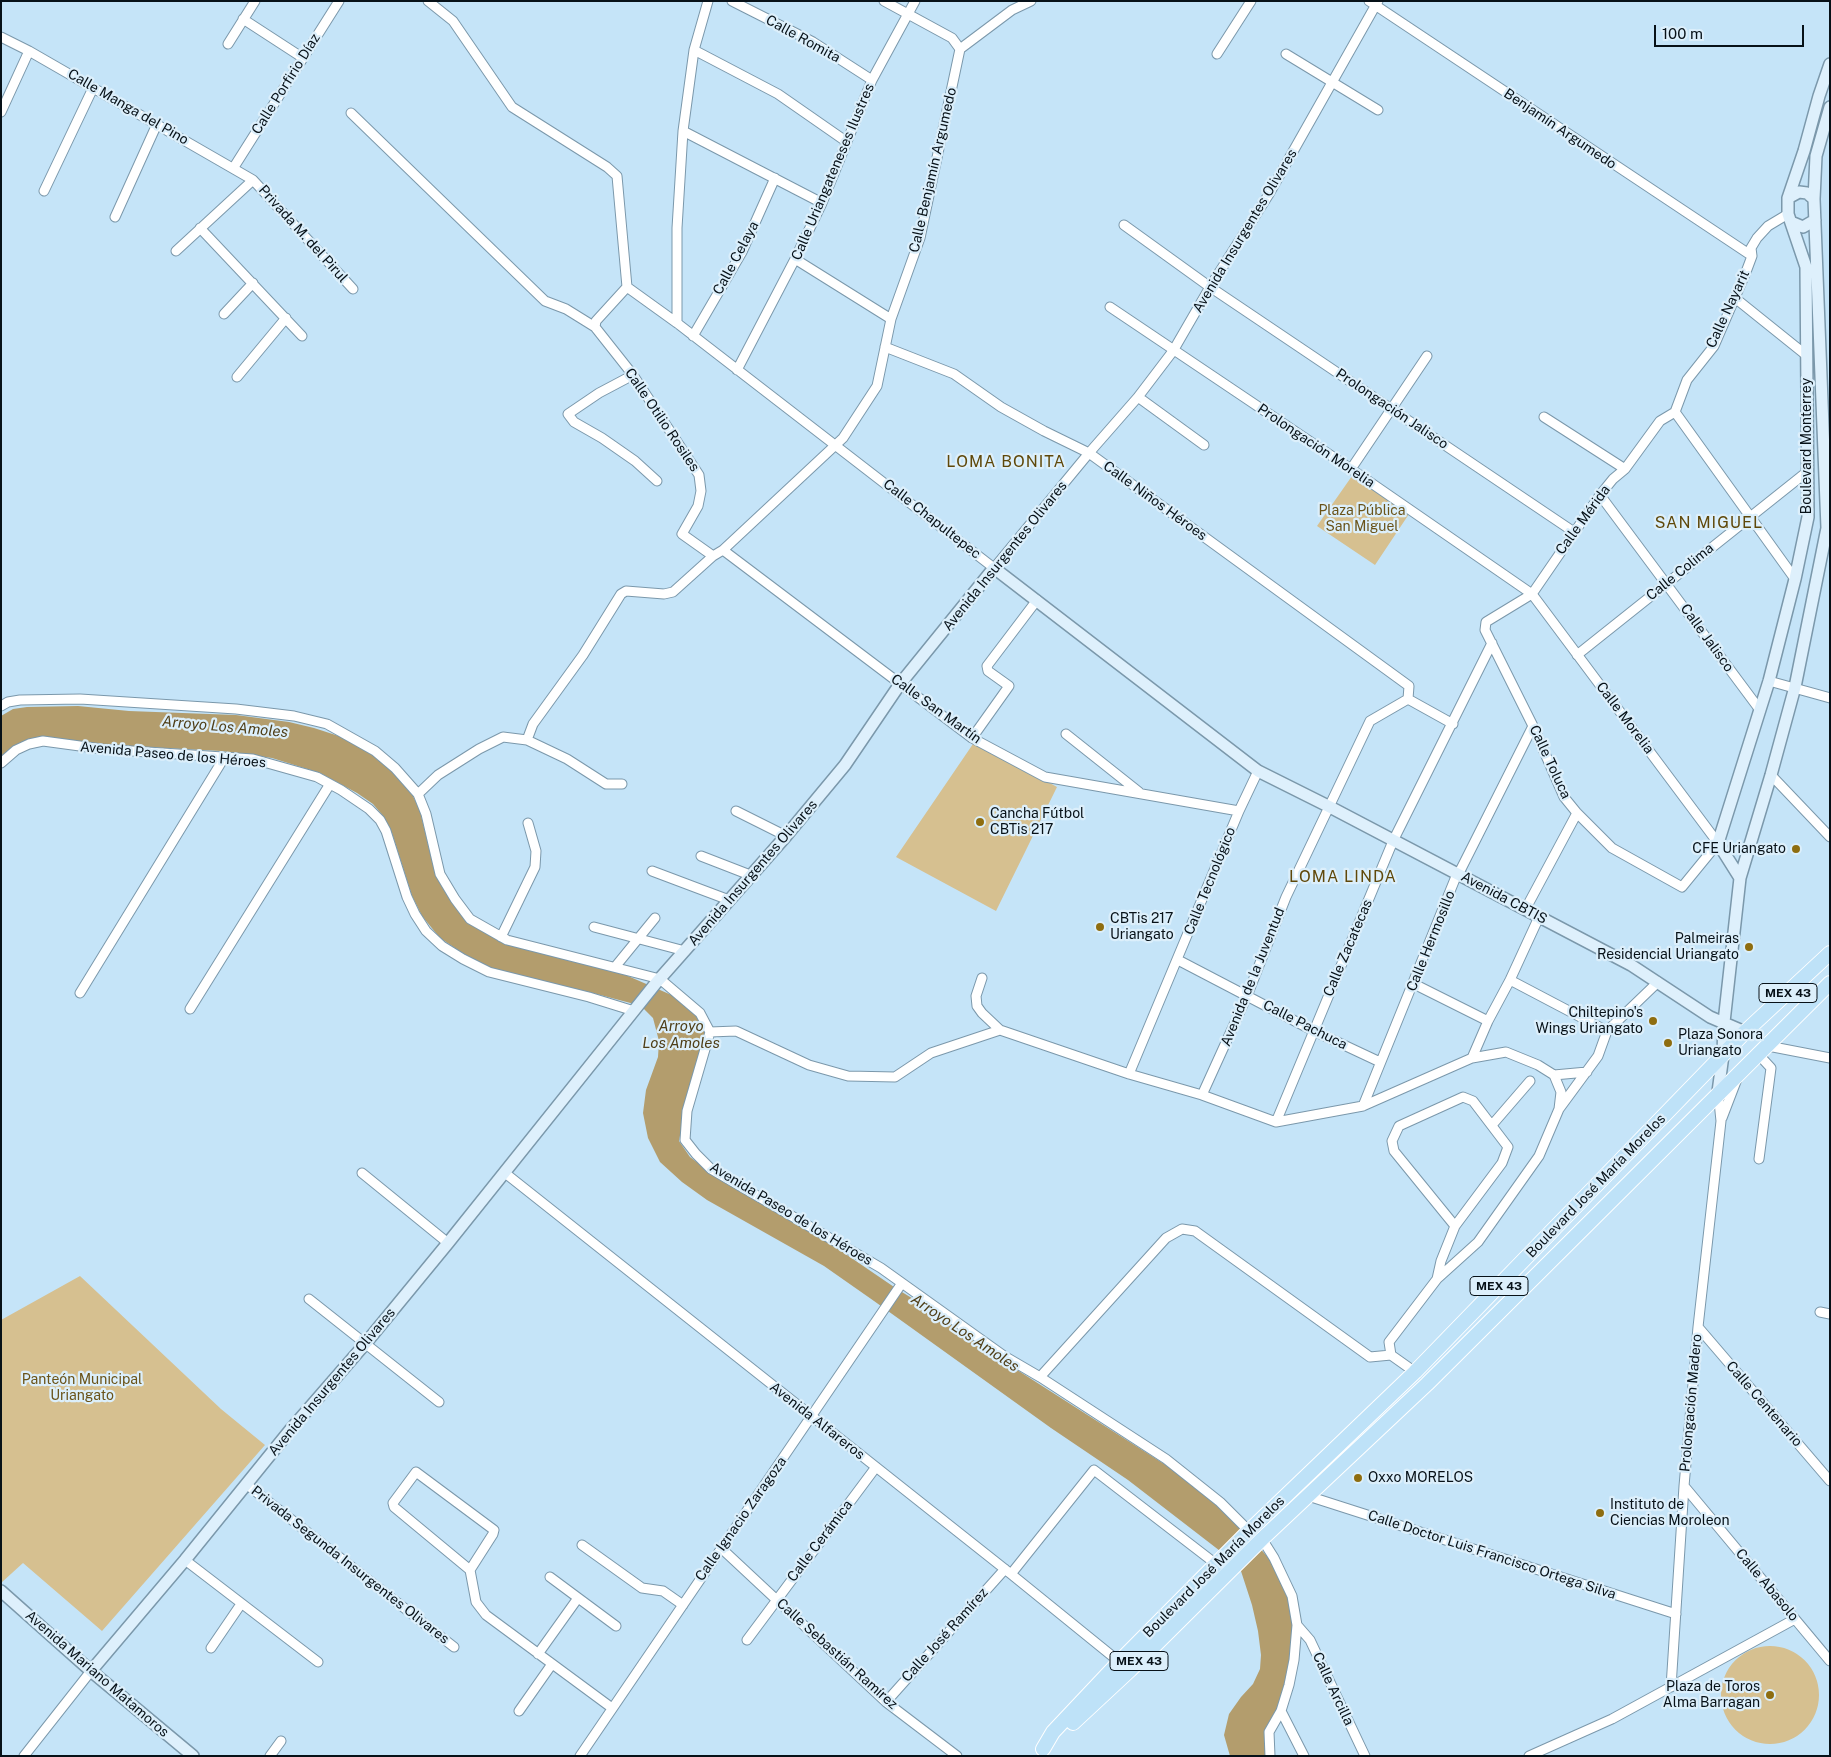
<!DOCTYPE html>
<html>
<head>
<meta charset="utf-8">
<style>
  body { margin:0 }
  #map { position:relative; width:1831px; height:1757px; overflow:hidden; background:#c5e4f8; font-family:"Public Sans",sans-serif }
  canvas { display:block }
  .frame { position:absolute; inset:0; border:2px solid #071118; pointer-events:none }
  .scale { position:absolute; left:1654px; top:25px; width:150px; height:22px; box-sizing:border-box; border:2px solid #071118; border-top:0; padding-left:6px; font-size:15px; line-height:18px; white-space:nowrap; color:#071118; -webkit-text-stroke:4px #dceffb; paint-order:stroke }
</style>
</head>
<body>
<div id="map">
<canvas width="1831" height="1757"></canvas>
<div class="frame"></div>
<div class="scale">100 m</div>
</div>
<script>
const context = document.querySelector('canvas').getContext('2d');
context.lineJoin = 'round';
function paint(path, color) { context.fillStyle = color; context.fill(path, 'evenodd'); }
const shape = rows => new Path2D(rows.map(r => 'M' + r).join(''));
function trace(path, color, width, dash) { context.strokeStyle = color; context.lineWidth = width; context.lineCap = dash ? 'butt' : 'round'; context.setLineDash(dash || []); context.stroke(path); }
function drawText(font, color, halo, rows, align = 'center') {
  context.font = font + ' "Public Sans",sans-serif'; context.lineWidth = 4.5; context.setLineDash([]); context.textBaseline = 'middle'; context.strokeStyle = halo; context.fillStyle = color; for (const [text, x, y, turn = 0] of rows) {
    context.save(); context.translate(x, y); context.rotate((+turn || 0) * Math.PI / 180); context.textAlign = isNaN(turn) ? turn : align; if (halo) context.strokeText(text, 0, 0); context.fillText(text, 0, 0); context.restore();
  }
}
paint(shape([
  [1352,476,1409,514,1375,565,1317,526],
  [975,741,1057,787,996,911,896,857],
  [80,1276,221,1409,265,1445,102,1631,23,1563,1,1583,1,1320],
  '1721 1695a49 49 0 1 1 98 0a49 49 0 1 1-98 0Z'
]), '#d6c090');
paint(shape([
  [78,706,129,711,236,715,289,722,314,728,351,740,370,750,389,768,413,796,420,811,435,873,468,923,503,942,612,969,676,997,697,1015,702,1023,705,1034,685,1109,679,1141,690,1157,706,1169,773,1210,825,1240,897,1289,946,1319,1000,1359,1197,1485,1245,1532,1276,1566,1290,1595,1293,1614,1292,1658,1268,1756,1230,1756,1224,1735,1229,1714,1241,1697,1253,1684,1260,1669,1261,1655,1258,1631,1252,1605,1240,1568,1224,1554,1128,1480,1051,1428,874,1301,824,1266,707,1200,682,1182,660,1162,648,1138,643,1113,646,1090,658,1057,659,1041,653,1018,644,1009,638,1005,589,992,490,968,464,954,440,938,422,916,412,896,392,833,384,817,373,804,357,793,320,773,272,758,221,751,86,744,49,738,1,758,1,716,13,709,27,707]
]), '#b39d6d');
const street = shape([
  [428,1,453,21,512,107,607,167,617,176,627,287],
  [732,1,813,42,872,80],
  [884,1,952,38,960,49],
  [1369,1,1752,256],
  [243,19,303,58],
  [1,37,29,51,253,180,353,289],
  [228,44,255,1],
  [694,50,778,94,847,142],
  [1217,54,1251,1],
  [1286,54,1378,110],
  [1,112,29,51],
  [351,113,545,301,566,309,595,327,633,375,699,475,701,491,698,506,682,534,713,556],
  [683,131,822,203],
  [234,167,339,1],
  [44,191,93,88],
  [115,217,157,124],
  [1124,225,1210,287,1574,532],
  [200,228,302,336],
  [176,251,253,180],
  [795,259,891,319],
  [627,287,677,323,994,568,1089,453,1138,397,1173,351,1210,287,1269,194,1378,1],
  [1735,298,1806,355],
  [1110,307,1351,469,1532,594,1718,843,1682,887,1612,848,1577,813,1564,797,1533,726,1485,630,1486,622,1532,594,1600,495,1613,479,1625,469,1660,421,1675,412],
  [224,314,253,283],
  [677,323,677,228,683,131,694,50,708,1],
  [595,327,596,321,627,287],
  [693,336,742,252,775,178],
  [885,347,954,374,1001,407,1044,431,1089,453,1409,686,1408,699],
  [737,370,795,259,822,203,872,80,915,1],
  [633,375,599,393,568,414,574,422,602,438,635,461,657,481],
  [237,377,286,318],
  [1138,397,1204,445],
  [1675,412,1687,380,1714,346,1746,272,1752,256,1751,248,1757,238,1768,226,1788,214],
  [1675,412,1795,579],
  [1544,417,1625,469],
  [1351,469,1427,356],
  [1600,495,1760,710],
  [723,550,972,738,1045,777,1239,811],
  [1577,655,1808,471],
  [1769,681,1830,698],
  [1408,699,1453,724],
  [1,706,8,702,20,700,80,699,236,709,294,716,327,724,375,751,395,768,418,794,426,814,440,874,455,899,470,919,507,940,660,979,700,1013,710,1032,687,1111,685,1140,696,1154,711,1169,881,1268,1004,1356,1040,1377,1166,1459,1220,1502,1249,1531],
  [1066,734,1139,792],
  [972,738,1009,686,988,671,987,666,1037,600],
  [527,740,533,724,583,655,621,594,626,591,664,594,673,592,713,556,723,550,843,438,877,386,891,319,920,238,960,49,1012,10,1031,1],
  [1,763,16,750,29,744,43,741,102,749,253,759,317,777,341,790,369,809,380,820,386,831,407,897,415,914,426,931,442,946,463,959,489,972,589,997,634,1011],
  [1771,775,1830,837],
  [418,794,438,775,479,749,503,737,527,740,567,759,606,784,622,784],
  [736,811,786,836],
  [701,856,750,875],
  [652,871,729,900],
  [1525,910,1577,813],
  [594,927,685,951],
  [501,937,535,867,536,851,528,823],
  [1178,960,1314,1031,1380,1062],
  [615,967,655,918],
  [982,978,976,996,977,1006,982,1013,1000,1030],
  [1510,980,1607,1031],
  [1414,984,1488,1021],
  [80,993,224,758],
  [190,1009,330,784],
  [710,1032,736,1031,809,1065,848,1076,895,1077,931,1053,1000,1030,1129,1074,1202,1095,1276,1122,1363,1106,1472,1058,1506,1052,1538,1065,1554,1075,1561,1092,1559,1109],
  [1768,1046,1830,1058],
  [1759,1055,1771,1068,1759,1159],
  [1472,1058,1488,1021,1510,980,1539,917],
  [1129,1074,1239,811,1258,771],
  [1554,1075,1587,1072],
  [1202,1095,1247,996,1286,897,1370,721,1408,699],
  [1363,1106,1457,874,1461,869,1533,726],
  [1722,1118,1737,1079],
  [1276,1122,1393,841,1492,643],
  [1492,1125,1530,1081],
  [362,1173,448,1243],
  [505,1173,1011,1574,1122,1664],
  [1437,1279,1441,1261,1455,1226,1502,1163,1508,1147,1473,1101,1463,1097,1399,1126,1392,1141,1394,1151,1455,1226],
  [309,1299,439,1402],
  [1820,1312,1830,1314],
  [1698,1327,1830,1481],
  [1415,1372,1391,1355,1389,1342,1437,1279,1478,1242,1539,1156,1559,1109,1598,1056,1607,1031,1658,982],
  [1040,1377,1166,1238,1182,1229,1195,1231,1370,1357,1391,1355],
  [246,1484,454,1647],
  [1296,1486,1308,1496,1676,1614],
  [1684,1486,1830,1661],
  [1262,1539,1274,1558,1292,1596,1297,1625,1294,1660,1289,1685,1281,1711,1269,1732,1270,1756],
  [582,1545,642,1588,663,1591,683,1605],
  [721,1548,886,1702,957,1756],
  [185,1560,318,1662],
  [470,1570,493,1534,494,1530,416,1472,393,1503,394,1507,470,1570,476,1602,486,1615,612,1708],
  [1011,1574,1094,1470,1216,1564],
  [550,1577,616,1626],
  [1297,1625,1310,1640,1365,1756],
  [747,1640,876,1467],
  [211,1648,241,1604],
  [538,1654,578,1598],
  [1671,1687,1684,1486,1698,1327,1721,1121,1718,1092],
  [886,1702,1005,1569],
  [519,1711,552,1664],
  [1281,1711,1304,1756],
  [24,1756,91,1671],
  [270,1756,281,1741],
  [580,1756,902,1283],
  [1529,1756,1612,1719,1795,1619]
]);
const secondary = shape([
  [1788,198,1799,192,1807,193,1814,199],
  [1791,222,1803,227,1815,220],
  [1740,878,1718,843,1769,681,1795,579,1808,517,1806,267,1788,214,1788,198,1804,151,1819,96,1830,64],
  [1718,1092,1723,1055,1724,1022,1740,878,1771,775,1795,687,1827,528,1814,199,1816,156,1830,107],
  [1,1591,91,1671,193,1756],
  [91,1671,185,1560,291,1429,365,1344,448,1243,656,983,786,836,845,765,900,684,994,568,1258,771,1328,806,1631,965,1710,1017,1745,1032]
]);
const primary = shape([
  [1073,1723,1130,1670,1262,1539,1427,1384,1830,983],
  [1043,1749,1053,1732,1119,1662,1249,1531,1415,1372,1745,1032,1830,953]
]);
trace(street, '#7b98ab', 11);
trace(secondary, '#7b98ab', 14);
trace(primary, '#fff', 16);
trace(street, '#fff', 9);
trace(secondary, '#def0fc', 11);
trace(primary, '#bee2f8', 14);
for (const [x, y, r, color] of [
  [980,822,5,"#8e6d10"],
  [1796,849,5,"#8e6d10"],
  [1100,927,5,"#8e6d10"],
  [1749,947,5,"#8e6d10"],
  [1653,1021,5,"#8e6d10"],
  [1668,1043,5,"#8e6d10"],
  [1358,1478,5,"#8e6d10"],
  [1600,1513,5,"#8e6d10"],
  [1770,1695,5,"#8e6d10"]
]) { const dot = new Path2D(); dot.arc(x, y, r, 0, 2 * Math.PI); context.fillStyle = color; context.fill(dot); trace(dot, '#dceffb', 2); }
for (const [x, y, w] of [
  [1788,993,58],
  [1499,1286,58],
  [1139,1661,58]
]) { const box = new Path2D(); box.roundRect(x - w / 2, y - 9.5, w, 19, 4); context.fillStyle = '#dceffb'; context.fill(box); trace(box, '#071118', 1); }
drawText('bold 12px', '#071118', null, [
  ["MEX 43",1788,993],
  ["MEX 43",1499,1286],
  ["MEX 43",1139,1661]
]);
drawText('14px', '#071118', '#dceffb', [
  ["Calle Romita",803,39,29],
  ["Calle Porfirio Díaz",286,84,-58],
  ["Calle Manga del Pino",128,107,30],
  ["Benjamín Argumedo",1560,129,34],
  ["Calle Benjamín Argumedo",933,170,-77],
  ["Calle Uriangateneses Ilustres",833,172,-67],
  ["Avenida Insurgentes Olivares",1245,231,-59],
  ["Privada M. del Pirul",303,234,48],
  ["Calle Celaya",736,258,-62],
  ["Calle Nayarit",1728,309,-65],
  ["Prolongación Jalisco",1392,409,34],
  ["Calle Otilio Rosiles",662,420,56],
  ["Prolongación Morelia",1316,446,34],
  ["Boulevard Monterrey",1807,446,-90],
  ["Calle Niños Héroes",1155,501,36],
  ["Calle Chapultepec",932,519,38],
  ["Calle Mérida",1583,520,-54],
  ["Avenida Insurgentes Olivares",1005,556,-51],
  ["Calle Colima",1680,572,-39],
  ["Calle Jalisco",1707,638,54],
  ["Calle San Martín",936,709,36],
  ["Calle Morelia",1625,718,53],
  ["Avenida Paseo de los Héroes",173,755,5],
  ["Calle Toluca",1550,762,65],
  ["Avenida Insurgentes Olivares",753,873,-49],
  ["Calle Tecnológico",1210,881,-68],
  ["Avenida CBTIS",1504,898,28],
  ["Calle Hermosillo",1431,941,-68],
  ["Calle Zacatecas",1348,948,-67],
  ["Avenida de la Juventud",1253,977,-68],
  ["Calle Pachuca",1305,1025,27],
  ["Boulevard José María Morelos",1596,1186,-46],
  ["Avenida Paseo de los Héroes",791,1214,31],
  ["Avenida Insurgentes Olivares",332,1382,-50],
  ["Prolongación Madero",1691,1403,-85],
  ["Calle Centenario",1764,1404,49],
  ["Avenida Alfareros",817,1421,38],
  ["Calle Ignacio Zaragoza",741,1519,-55],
  ["Calle Cerámica",820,1541,-53],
  ["Calle Doctor Luis Francisco Ortega Silva",1492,1555,18],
  ["Privada Segunda Insurgentes Olivares",350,1565,38],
  ["Boulevard José María Morelos",1214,1567,-45],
  ["Calle Abasolo",1767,1585,50],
  ["Calle José Ramírez",945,1635,-48],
  ["Calle Sebastián Ramírez",837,1654,42],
  ["Avenida Mariano Matamoros",97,1674,41],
  ["Calle Arcilla",1333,1689,65]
]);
drawText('14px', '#6a5319', '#dceffb', [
  ["Plaza Pública",1362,511],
  ["San Miguel",1362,527],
  ["Panteón Municipal",82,1380],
  ["Uriangato",82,1396]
]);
drawText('14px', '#071118', '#dceffb', [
  ["Cancha Fútbol",990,814],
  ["CBTis 217",990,830],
  ["CFE Uriangato",1786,849,"right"],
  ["CBTis 217",1110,919],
  ["Uriangato",1110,935],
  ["Palmeiras",1739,939,"right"],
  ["Residencial Uriangato",1739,955,"right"],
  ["Chiltepino's",1643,1013,"right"],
  ["Wings Uriangato",1643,1029,"right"],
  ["Plaza Sonora",1678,1035],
  ["Uriangato",1678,1051],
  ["Oxxo MORELOS",1368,1478],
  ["Instituto de",1610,1505],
  ["Ciencias Moroleon",1610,1521],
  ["Plaza de Toros",1760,1687,"right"],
  ["Alma Barragan",1760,1703,"right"]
], 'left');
drawText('italic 15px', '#4f3e17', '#dceffb', [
  ["Arroyo Los Amoles",225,727,5],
  ["Arroyo",681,1026],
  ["Los Amoles",681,1043],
  ["Arroyo Los Amoles",965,1333,34]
]);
context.letterSpacing = '1px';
drawText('16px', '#5f480a', '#dceffb', [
  ["LOMA BONITA",1006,462],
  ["SAN MIGUEL",1709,523],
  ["LOMA LINDA",1343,877]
]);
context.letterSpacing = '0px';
</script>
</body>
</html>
